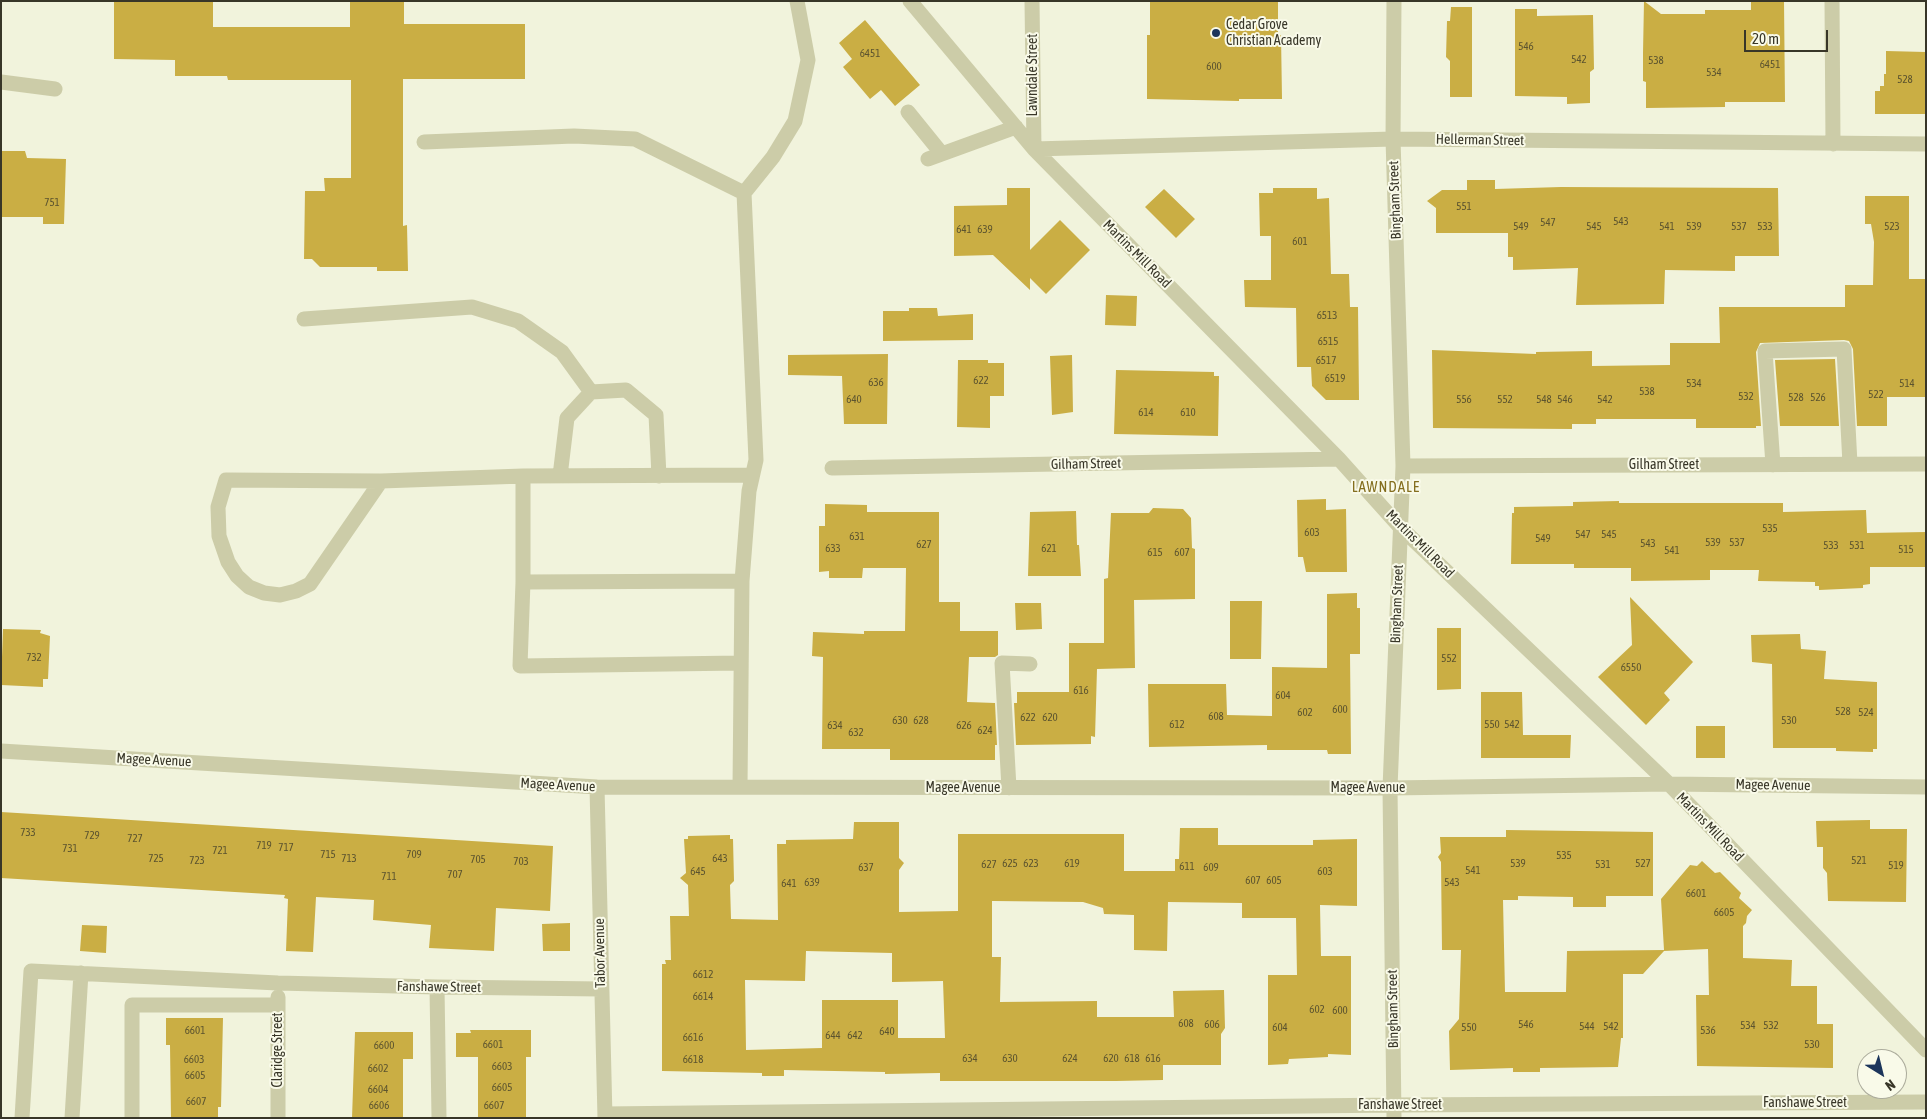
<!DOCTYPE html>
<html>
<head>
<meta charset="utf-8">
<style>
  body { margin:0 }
  #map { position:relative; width:1927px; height:1119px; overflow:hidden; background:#f1f3dc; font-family:"Asap Condensed",sans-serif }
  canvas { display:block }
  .frame { position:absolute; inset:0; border:2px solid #383628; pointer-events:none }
  .north { position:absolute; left:1857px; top:1049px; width:50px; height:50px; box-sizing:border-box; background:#f9fae9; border:1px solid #acac9c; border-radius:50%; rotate:144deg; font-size:14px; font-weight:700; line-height:20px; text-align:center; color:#383628 }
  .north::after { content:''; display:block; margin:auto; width:18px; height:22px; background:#1c355b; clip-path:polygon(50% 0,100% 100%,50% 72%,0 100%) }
  .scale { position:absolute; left:1744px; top:30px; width:84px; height:22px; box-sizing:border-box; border:2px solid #383628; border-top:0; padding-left:6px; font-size:15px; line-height:18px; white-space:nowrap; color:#383628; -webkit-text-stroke:4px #f9fae9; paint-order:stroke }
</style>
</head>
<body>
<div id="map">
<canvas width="1927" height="1119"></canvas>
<div class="frame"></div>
<div class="north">N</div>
<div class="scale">20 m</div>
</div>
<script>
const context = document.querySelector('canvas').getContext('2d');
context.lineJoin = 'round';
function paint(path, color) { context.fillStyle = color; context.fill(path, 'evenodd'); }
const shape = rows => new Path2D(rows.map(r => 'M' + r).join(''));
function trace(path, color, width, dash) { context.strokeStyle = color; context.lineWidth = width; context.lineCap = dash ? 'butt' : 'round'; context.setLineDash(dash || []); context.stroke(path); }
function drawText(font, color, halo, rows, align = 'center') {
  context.font = font + ' "Asap Condensed",sans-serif'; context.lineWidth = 4; context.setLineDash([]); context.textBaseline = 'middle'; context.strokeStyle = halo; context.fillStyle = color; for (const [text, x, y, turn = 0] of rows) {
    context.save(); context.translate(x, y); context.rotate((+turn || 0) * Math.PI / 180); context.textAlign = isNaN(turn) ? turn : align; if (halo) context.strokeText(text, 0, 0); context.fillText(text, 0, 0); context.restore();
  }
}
paint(shape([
  [114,1,213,1,213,27,350,27,350,1,404,1,404,24,525,24,525,79,403,79,403,226,407,225,408,271,377,271,377,267,320,267,312,259,304,259,305,191,325,191,324,178,351,178,351,80,228,80,227,76,175,76,175,60,114,59],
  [1150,1,1278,1,1278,35,1281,35,1282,99,1239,99,1239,101,1147,99,1147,35,1150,35],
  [1644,1,1661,14,1705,14,1705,10,1751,10,1751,1,1784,1,1785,102,1725,102,1725,107,1646,108,1646,82,1643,81,1643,53],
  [1451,7,1472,7,1472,97,1450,97,1450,61,1446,57,1447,21,1450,21],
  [1515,9,1537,9,1537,16,1593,15,1594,69,1590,72,1590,103,1567,104,1567,97,1515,96],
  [865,20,920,85,895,106,881,90,870,99,843,67,852,59,839,43],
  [1886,51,1926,52,1926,114,1875,114,1875,91,1880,91,1880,86,1884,86,1884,74,1886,74],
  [1,151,25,151,27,158,66,159,64,224,43,224,43,217,1,217],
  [1467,180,1495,180,1495,189,1561,187,1778,188,1779,256,1735,256,1735,271,1665,270,1664,304,1576,305,1578,268,1513,270,1513,257,1508,257,1508,233,1436,233,1436,208,1427,201,1442,190,1467,190],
  [1007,188,1030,188,1030,250,1060,220,1090,250,1046,294,1030,278,1030,290,993,255,954,256,954,206,1007,205],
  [1273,188,1317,188,1317,199,1329,198,1331,274,1349,274,1350,307,1358,307,1359,400,1326,400,1312,386,1311,367,1297,367,1296,308,1245,307,1244,280,1271,280,1271,236,1260,236,1259,193,1273,193],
  [1164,189,1195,219,1176,238,1145,207],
  [1865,196,1909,196,1909,279,1926,279,1926,397,1887,397,1887,426,1857,426,1853,349,1849,341,1844,340,1760,343,1756,352,1761,426,1756,426,1756,428,1696,428,1696,419,1596,419,1596,424,1572,424,1572,429,1433,428,1432,350,1536,354,1536,352,1592,351,1592,366,1670,365,1670,343,1720,343,1719,307,1845,307,1845,285,1873,285,1874,242,1871,224,1865,224],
  [1106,295,1137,296,1136,326,1105,325],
  [909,308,937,308,938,316,973,314,973,340,883,341,883,311,909,311],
  [888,354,887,424,844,424,842,376,788,375,788,355],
  [1072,355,1073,412,1052,415,1050,356],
  [1835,359,1839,426,1780,426,1775,360],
  [958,360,988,360,988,363,1004,363,1004,396,990,396,990,428,957,427],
  [1116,370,1214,372,1214,376,1219,376,1218,436,1114,434],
  [1326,499,1326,510,1346,509,1347,572,1306,572,1303,557,1298,557,1297,500],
  [1619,501,1619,503,1783,503,1783,512,1866,510,1867,533,1926,532,1926,567,1870,567,1870,584,1863,585,1863,588,1819,590,1819,586,1815,586,1815,582,1758,581,1759,570,1710,570,1710,580,1631,581,1631,568,1574,568,1574,564,1511,564,1512,513,1514,513,1514,507,1573,506,1573,502],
  [825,504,867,505,867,512,939,512,939,602,960,602,960,631,998,631,998,655,995,657,969,657,967,702,995,703,997,745,995,745,995,760,890,760,890,749,822,749,823,657,812,656,813,632,864,634,864,631,905,631,906,568,863,568,862,578,829,578,829,571,819,572,819,526,825,526],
  [1153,508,1183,509,1191,518,1192,548,1195,549,1195,599,1134,600,1135,668,1097,669,1095,737,1091,736,1091,744,1016,745,1014,703,1017,703,1017,692,1069,692,1069,643,1104,643,1104,579,1108,578,1111,513,1149,513],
  [1076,511,1077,545,1079,545,1081,576,1028,576,1030,512],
  [1357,593,1357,608,1360,608,1360,654,1350,654,1351,754,1328,754,1327,750,1267,750,1267,745,1149,747,1148,684,1226,684,1227,715,1272,716,1272,667,1327,668,1327,594],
  [1630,597,1693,662,1664,693,1670,700,1646,725,1598,677,1632,645],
  [1230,601,1262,601,1261,659,1230,659],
  [1015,603,1041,603,1042,629,1016,630],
  [1437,628,1461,628,1461,689,1437,690],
  [3,629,41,630,40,633,50,636,48,679,43,679,43,687,1,685],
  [1800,634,1801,649,1826,651,1824,679,1877,682,1877,749,1873,749,1873,752,1836,751,1836,748,1773,748,1772,664,1752,662,1751,635],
  [1481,692,1522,692,1523,735,1571,735,1570,758,1481,758],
  [1696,726,1725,726,1725,758,1696,758],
  [1,812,553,846,550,911,496,908,494,951,429,948,431,925,373,920,374,900,316,897,313,952,286,951,288,899,284,898,285,895,1,878],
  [1870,820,1870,829,1907,829,1906,902,1828,901,1827,873,1823,868,1823,847,1817,847,1816,821],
  [854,822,899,822,899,858,904,863,899,870,899,912,958,911,958,834,1124,834,1124,871,1175,871,1175,859,1179,859,1180,828,1218,828,1218,845,1313,845,1313,840,1357,839,1357,906,1320,905,1321,956,1351,956,1351,1055,1328,1054,1328,1057,1289,1059,1288,1064,1268,1065,1268,975,1297,975,1296,918,1242,918,1242,903,1168,902,1167,951,1134,950,1134,915,1104,914,1103,908,1083,902,994,901,992,901,992,957,1001,957,1000,1002,1097,1001,1097,1017,1174,1017,1173,991,1224,990,1225,1028,1221,1034,1221,1065,1163,1065,1163,1080,1116,1081,940,1081,940,1073,885,1074,885,1072,784,1070,784,1076,762,1076,762,1073,662,1071,662,964,666,964,665,960,671,960,670,916,689,916,688,885,680,878,686,873,684,839,688,839,688,836,730,835,730,839,733,839,734,881,730,885,731,919,778,920,777,844,786,844,786,840,853,839],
  [806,951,892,953,892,982,943,981,945,1038,898,1038,898,1000,822,1000,822,1048,746,1050,745,980,805,981],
  [1506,830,1653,832,1653,896,1606,896,1606,907,1573,907,1573,897,1518,896,1518,900,1503,900,1505,992,1566,992,1567,951,1664,950,1661,899,1690,865,1697,866,1702,861,1715,873,1720,872,1741,893,1739,898,1752,910,1747,916,1746,923,1743,926,1743,958,1792,960,1791,986,1817,986,1817,1024,1833,1024,1833,1068,1697,1066,1696,995,1709,995,1708,949,1664,951,1643,974,1623,974,1623,1038,1621,1038,1618,1067,1540,1068,1540,1072,1513,1072,1513,1068,1450,1070,1449,1031,1459,1019,1461,950,1442,950,1441,862,1438,857,1441,853,1440,837,1506,837],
  [570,923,570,951,543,951,542,924],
  [82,925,107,926,106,953,80,951],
  [166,1018,223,1018,221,1107,218,1107,218,1118,171,1118,170,1045,166,1045],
  [470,1030,531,1030,531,1057,526,1057,526,1118,478,1118,478,1057,456,1057,456,1033,471,1033],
  [355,1032,413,1032,413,1059,403,1059,403,1118,352,1118]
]), '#caae44');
trace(shape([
  [910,1,1034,149,1339,459,1400,527,1669,784,1926,1050],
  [1032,1,1034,149,1393,139,1926,144],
  [1832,1,1833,144],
  [1,82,55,89],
  [908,112,942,154],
  [424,142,574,136,635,139,744,193,773,157,795,121,808,60,797,1],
  [928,159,1016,127],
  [304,319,472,307,518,321,562,352,591,392],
  [1773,465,1765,351,1844,349,1850,464],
  [1403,466,1926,464],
  [832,468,1339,459],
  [560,476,567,418,591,392,626,390,656,415,659,476],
  [381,481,310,584,296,591,280,595,264,593,249,587,237,576,228,562,219,536,218,507,226,480,381,481,523,476],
  [523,582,523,476,752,475],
  [741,663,520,666,523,582,742,581],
  [1,751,597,787,1390,788,1669,784,1926,787],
  [597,787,605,1118],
  [740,787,742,581,749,491,756,460,744,193],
  [1009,788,1002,663,1030,664],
  [437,987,439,1118],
  [278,997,278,1118],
  [605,1114,1394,1105,1926,1102],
  [22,1118,31,971,278,983,437,987,601,989],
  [72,1118,81,973],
  [132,1118,132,1005,278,1005],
  [1394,1118,1390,788,1403,466,1393,139,1394,1]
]), '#cccca8', 15);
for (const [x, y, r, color] of [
  [1216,33,5,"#1c355b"]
]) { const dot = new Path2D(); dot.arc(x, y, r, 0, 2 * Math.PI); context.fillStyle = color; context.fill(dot); trace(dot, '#f9fae9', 2); }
drawText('11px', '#5c542f', null, [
  ["546",1526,47],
  ["6451",870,54],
  ["542",1579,60],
  ["538",1656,61],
  ["6451",1770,65],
  ["600",1214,67],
  ["534",1714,73],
  ["528",1905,80],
  ["751",52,203],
  ["551",1464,207],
  ["543",1621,222],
  ["547",1548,223],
  ["549",1521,227],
  ["545",1594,227],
  ["541",1667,227],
  ["539",1694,227],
  ["537",1739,227],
  ["533",1765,227],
  ["523",1892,227],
  ["641",964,230],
  ["639",985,230],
  ["601",1300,242],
  ["6513",1327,316],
  ["6515",1328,342],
  ["6517",1326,361],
  ["6519",1335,379],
  ["622",981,381],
  ["636",876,383],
  ["534",1694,384],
  ["514",1907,384],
  ["538",1647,392],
  ["522",1876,395],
  ["532",1746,397],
  ["528",1796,398],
  ["526",1818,398],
  ["640",854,400],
  ["556",1464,400],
  ["552",1505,400],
  ["548",1544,400],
  ["546",1565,400],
  ["542",1605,400],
  ["614",1146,413],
  ["610",1188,413],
  ["535",1770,529],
  ["603",1312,533],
  ["547",1583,535],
  ["545",1609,535],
  ["631",857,537],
  ["549",1543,539],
  ["539",1713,543],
  ["537",1737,543],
  ["543",1648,544],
  ["627",924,545],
  ["533",1831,546],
  ["531",1857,546],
  ["633",833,549],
  ["621",1049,549],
  ["515",1906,550],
  ["541",1672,551],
  ["615",1155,553],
  ["607",1182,553],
  ["732",34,658],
  ["552",1449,659],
  ["6550",1631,668],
  ["616",1081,691],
  ["604",1283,696],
  ["600",1340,710],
  ["528",1843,712],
  ["602",1305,713],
  ["524",1866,713],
  ["608",1216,717],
  ["622",1028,718],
  ["620",1050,718],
  ["630",900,721],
  ["628",921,721],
  ["530",1789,721],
  ["612",1177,725],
  ["550",1492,725],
  ["542",1512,725],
  ["634",835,726],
  ["626",964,726],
  ["624",985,731],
  ["632",856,733],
  ["733",28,833],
  ["729",92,836],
  ["727",135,839],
  ["719",264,846],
  ["717",286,848],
  ["731",70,849],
  ["721",220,851],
  ["715",328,855],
  ["709",414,855],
  ["535",1564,856],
  ["725",156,859],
  ["713",349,859],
  ["643",720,859],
  ["705",478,860],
  ["723",197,861],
  ["521",1859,861],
  ["703",521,862],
  ["625",1010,864],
  ["623",1031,864],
  ["619",1072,864],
  ["539",1518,864],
  ["527",1643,864],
  ["627",989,865],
  ["531",1603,865],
  ["519",1896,866],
  ["611",1187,867],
  ["637",866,868],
  ["609",1211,868],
  ["541",1473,871],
  ["645",698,872],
  ["603",1325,872],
  ["707",455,875],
  ["711",389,877],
  ["607",1253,881],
  ["605",1274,881],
  ["639",812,883],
  ["543",1452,883],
  ["641",789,884],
  ["6601",1696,894],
  ["6605",1724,913],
  ["6612",703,975],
  ["6614",703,997],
  ["602",1317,1010],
  ["600",1340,1011],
  ["608",1186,1024],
  ["606",1212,1025],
  ["546",1526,1025],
  ["534",1748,1026],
  ["532",1771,1026],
  ["544",1587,1027],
  ["542",1611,1027],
  ["604",1280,1028],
  ["550",1469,1028],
  ["6601",195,1031],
  ["536",1708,1031],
  ["640",887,1032],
  ["644",833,1036],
  ["642",855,1036],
  ["6616",693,1038],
  ["6601",493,1045],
  ["530",1812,1045],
  ["6600",384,1046],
  ["634",970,1059],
  ["630",1010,1059],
  ["624",1070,1059],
  ["620",1111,1059],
  ["618",1132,1059],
  ["616",1153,1059],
  ["6603",194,1060],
  ["6618",693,1060],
  ["6603",502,1067],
  ["6602",378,1069],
  ["6605",195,1076],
  ["6605",502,1088],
  ["6604",378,1090],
  ["6607",196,1102],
  ["6606",379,1106],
  ["6607",494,1106]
]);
drawText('14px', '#383628', '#f9fae9', [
  ["Cedar Grove",1226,25],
  ["Christian Academy",1226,41]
], 'left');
drawText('14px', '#383628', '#f9fae9', [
  ["Lawndale Street",1033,75,-90],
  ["Hellerman Street",1480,140,1],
  ["Bingham Street",1395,200,-92],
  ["Martins Mill Road",1137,254,45],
  ["Gilham Street",1086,464,-1],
  ["Gilham Street",1664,465],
  ["Martins Mill Road",1420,544,45],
  ["Bingham Street",1397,604,-88],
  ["Magee Avenue",154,760,3],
  ["Magee Avenue",558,785,3],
  ["Magee Avenue",1773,785,1],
  ["Magee Avenue",963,788],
  ["Magee Avenue",1368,788],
  ["Martins Mill Road",1710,827,46],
  ["Tabor Avenue",600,953,-91],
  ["Fanshawe Street",439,987,1],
  ["Bingham Street",1393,1009,-91],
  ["Claridge Street",278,1050,-90],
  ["Fanshawe Street",1805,1103],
  ["Fanshawe Street",1400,1105]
]);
context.letterSpacing = '1px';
drawText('15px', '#846e1e', '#f9fae9', [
  ["LAWNDALE",1386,487]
]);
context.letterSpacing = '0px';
</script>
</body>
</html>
